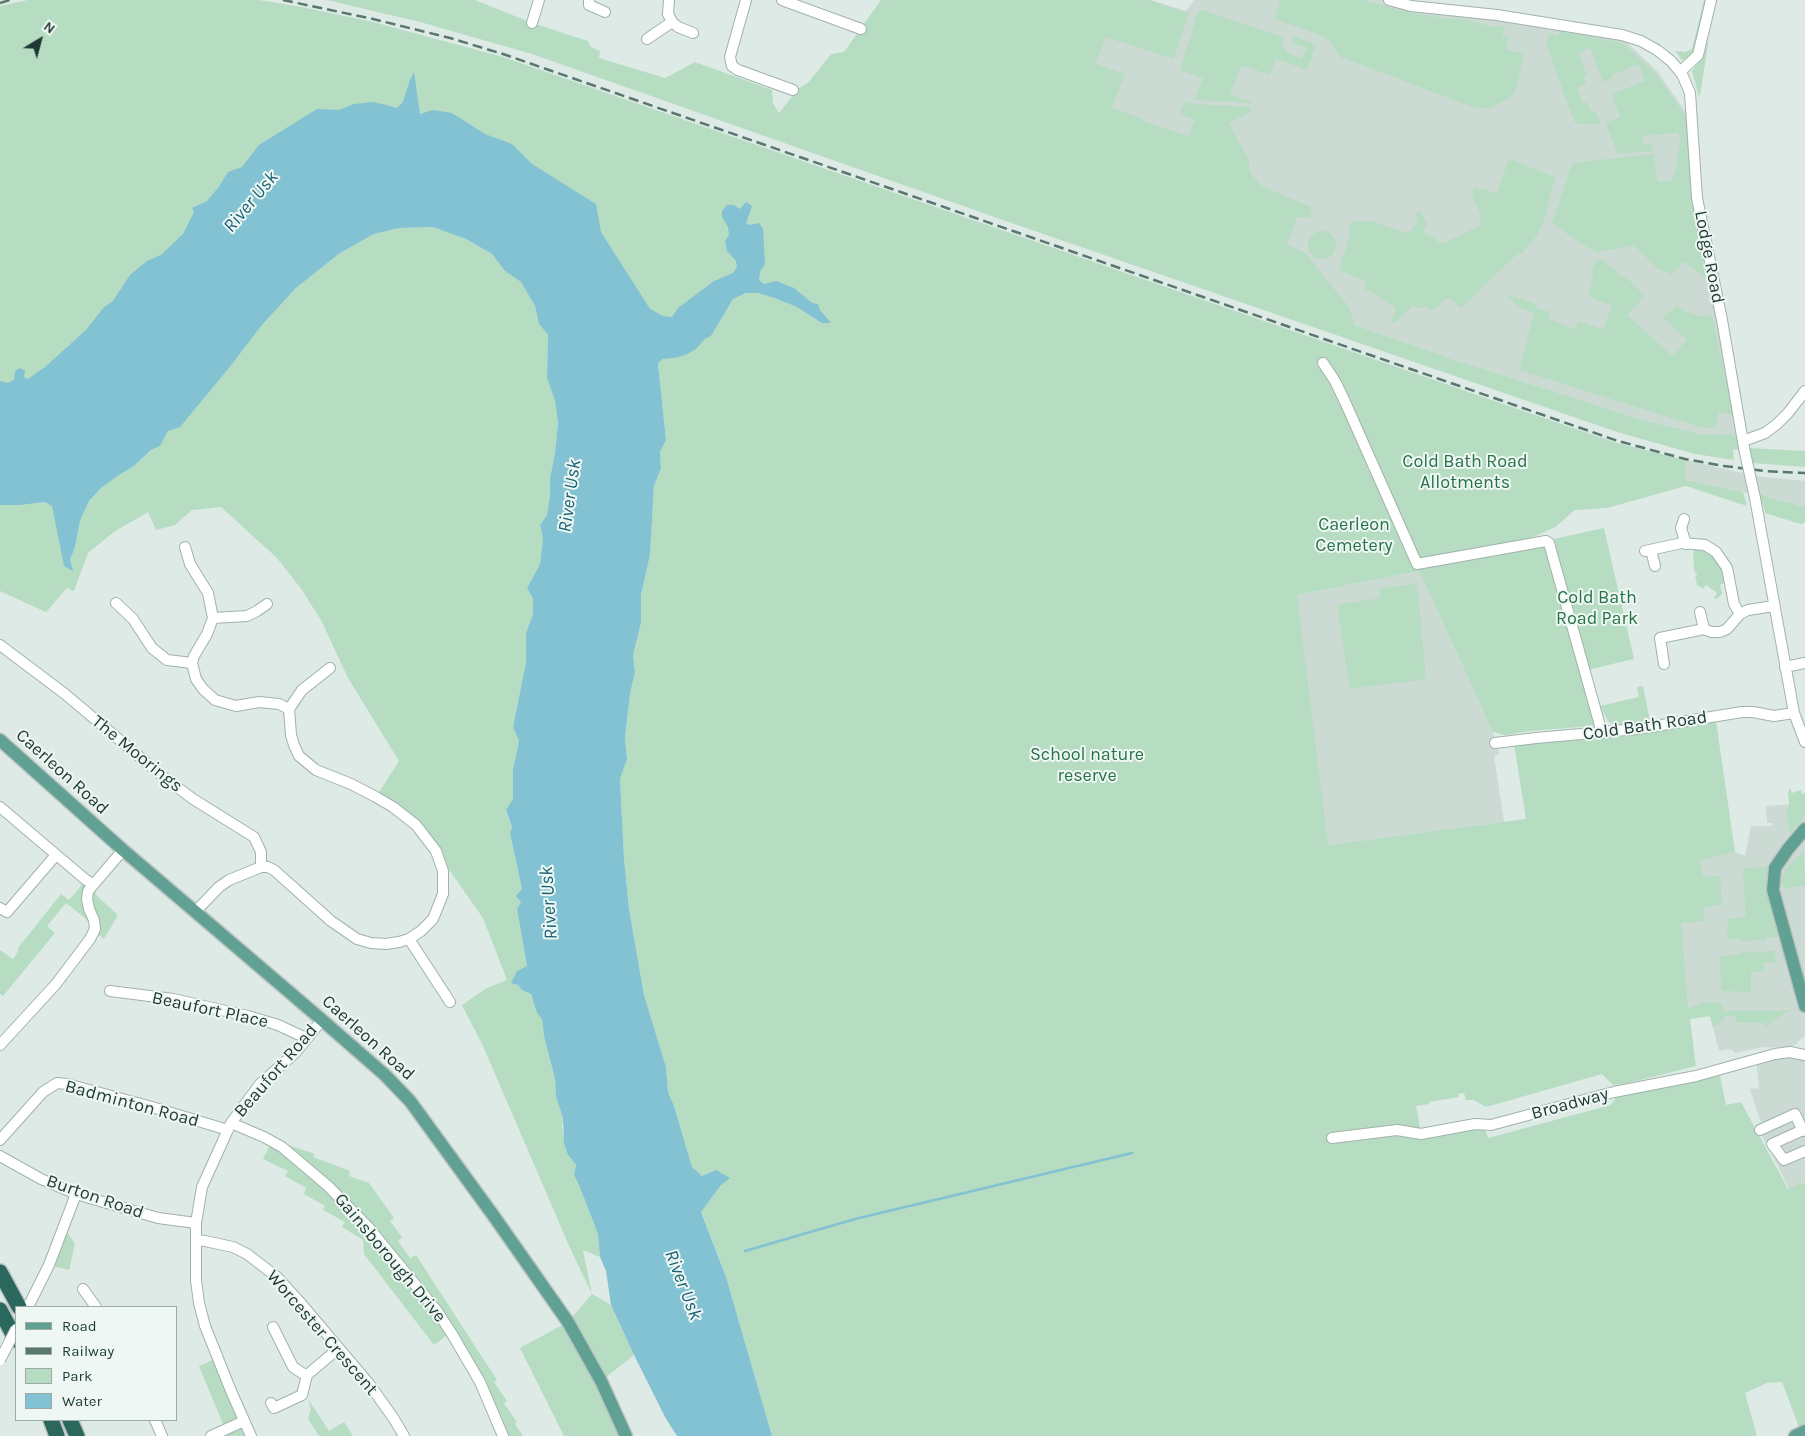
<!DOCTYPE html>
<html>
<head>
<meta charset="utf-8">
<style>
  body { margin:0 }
  #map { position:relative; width:1805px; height:1436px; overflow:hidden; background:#deeae5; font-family:Karla,sans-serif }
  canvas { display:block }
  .legend { position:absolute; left:15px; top:1306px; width:162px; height:115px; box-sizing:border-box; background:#eef7f3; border:1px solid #9baba7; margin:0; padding:6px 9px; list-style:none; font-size:15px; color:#1f3a34 }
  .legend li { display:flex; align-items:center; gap:10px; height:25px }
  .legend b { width:25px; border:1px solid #9baba7 }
  .north { position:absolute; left:15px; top:15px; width:50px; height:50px; -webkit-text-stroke:4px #eef7f3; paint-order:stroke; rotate:37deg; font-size:14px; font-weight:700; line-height:20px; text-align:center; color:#1f3a34 }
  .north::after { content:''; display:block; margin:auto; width:18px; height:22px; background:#1f3a34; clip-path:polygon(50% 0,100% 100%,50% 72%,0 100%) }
</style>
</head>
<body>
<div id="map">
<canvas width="1805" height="1436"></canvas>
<ul class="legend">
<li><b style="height:6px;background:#61a193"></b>Road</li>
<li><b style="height:6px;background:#59766f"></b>Railway</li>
<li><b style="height:14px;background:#b6dcc2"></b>Park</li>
<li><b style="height:14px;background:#83c2d2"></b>Water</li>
</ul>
<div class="north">N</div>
</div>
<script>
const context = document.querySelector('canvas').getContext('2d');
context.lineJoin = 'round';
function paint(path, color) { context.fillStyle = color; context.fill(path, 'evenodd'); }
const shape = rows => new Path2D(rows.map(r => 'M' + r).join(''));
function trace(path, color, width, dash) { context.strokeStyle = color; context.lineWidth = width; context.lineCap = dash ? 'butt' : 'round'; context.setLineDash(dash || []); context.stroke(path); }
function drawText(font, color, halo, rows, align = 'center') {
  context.font = font + ' Karla,sans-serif'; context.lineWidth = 4; context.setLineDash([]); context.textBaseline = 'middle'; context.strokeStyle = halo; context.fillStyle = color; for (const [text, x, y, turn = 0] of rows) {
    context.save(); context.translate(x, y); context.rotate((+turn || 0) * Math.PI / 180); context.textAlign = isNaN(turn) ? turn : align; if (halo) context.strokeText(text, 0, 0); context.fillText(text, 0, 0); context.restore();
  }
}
paint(shape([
  [1033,0,1150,0,1186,11,1194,0,1389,0,1623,39,1658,72,1687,114,1697,198,1743,441,1734,435,1706,435,1646,421,1452,359,1355,325,1353,322,1205,262],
  [1685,460,1756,476,1805,481,1805,507,1776,499,1686,480],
  [1419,571,1493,732,1499,754,1494,756,1504,822,1328,845,1084,706,1297,595],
  [1805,800,1805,1035,1795,1045,1784,1048,1764,1047,1735,1053,1731,1049,1719,1051,1710,1016,1690,1019,1576,883,1735,852,1745,856,1751,826,1773,826,1772,823,1767,823,1766,806,1795,804],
  [1805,1050,1805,1182,1789,1189,1776,1162,1756,1125,1761,1123,1750,1089,1759,1088,1756,1058]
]), '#ccdad4');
paint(shape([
  [28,0,259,0,302,7,373,22,503,57,1535,415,1617,443,1685,460,1686,480,1743,492,1747,506,1686,486,1607,508,1575,510,1555,527,1529,539,1543,547,1548,553,1595,725,1591,726,1531,731,1505,735,1493,732,1419,571,1297,595,1328,845,1526,819,1514,744,1716,721,1735,852,1700,860,1703,877,1720,876,1722,905,1703,907,1705,921,1681,923,1688,1008,1706,1002,1721,1002,1723,1011,1783,1011,1794,1009,1783,1014,1765,1027,1765,1023,1736,1022,1735,1016,1724,1016,1724,1020,1713,1027,1710,1016,1690,1019,1696,1066,1624,1084,1613,1085,1602,1074,1486,1107,1474,1100,1466,1100,1464,1093,1458,1094,1459,1097,1429,1102,1429,1104,1416,1106,1422,1139,1484,1125,1488,1138,1611,1105,1616,1097,1620,1095,1720,1076,1726,1105,1741,1102,1788,1189,1805,1182,1805,1424,1799,1427,1782,1382,1767,1383,1745,1393,1757,1436,772,1436,726,1277,701,1211,721,1185,702,1176,692,1167,674,1106,668,1092,666,1067,644,995,629,909,624,858,620,779,627,759,625,738,630,694,635,672,633,655,641,623,641,595,650,555,654,486,661,468,660,452,666,440,658,363,663,359,675,358,696,349,705,339,711,336,733,299,746,293,758,293,774,298,797,307,805,306,748,286,671,342,493,166,0,429,0,6],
  [327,0,475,0,532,23,588,41,591,47,600,51,599,58,665,78,695,62,772,90,773,103,779,113,799,88,808,83,831,54,844,52,881,0,1150,0,1189,13,1174,59,1105,37,1096,64,1125,74,1112,108,1143,119,1143,121,1189,136,1195,120,1180,114,1185,101,1193,104,1250,107,1252,111,1229,123,1249,161,1249,171,1261,186,1311,207,1310,218,1297,217,1287,244,1307,254,1313,263,1348,306,1355,325,1452,359,1646,421,1706,435,1734,435,1743,441,1744,448,1733,450,1734,460,1695,454,1617,432,1000,219,532,54,420,22],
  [1277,0,1364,0,1403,11,1449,19,1464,19,1493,27,1505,25,1502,36,1509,37,1506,50,1524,53,1516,89,1511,97,1490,108,1477,108,1465,104,1341,57,1329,41,1321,35,1277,20,1275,17,1280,1],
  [1704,0,1708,0,1697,52,1690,59,1682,60,1675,51,1685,52,1692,49],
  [1201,10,1284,37,1281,45,1287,53,1302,59,1307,48,1292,42,1294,36,1316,45,1307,70,1276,59,1270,75,1241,65,1230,94,1252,102,1251,103,1194,100,1203,78,1180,70,1197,15],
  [1559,31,1619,42,1625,45,1657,75,1685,115,1697,224,1706,279,1685,261,1671,275,1667,272,1659,270,1634,245,1597,252,1580,243,1552,223,1572,163,1653,154,1658,182,1671,181,1676,169,1681,138,1677,133,1643,136,1643,145,1652,144,1653,151,1618,154,1606,123,1620,117,1612,94,1645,81,1639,64,1612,75,1613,78,1603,82,1590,48,1578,53,1587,75,1584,77,1586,84,1577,87,1583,103,1587,102,1592,112,1596,111,1601,124,1578,124,1574,121,1546,44,1550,34,1558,35],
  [1709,38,1701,90,1699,97,1692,71,1704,55],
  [1509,159,1555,177,1544,220,1537,235,1522,254,1518,253,1461,308,1449,297,1431,311,1426,307,1417,308,1414,304,1395,323,1391,321,1396,308,1364,288,1366,281,1339,270,1350,236,1349,231,1352,221,1370,221,1406,233,1412,230,1417,223,1416,213,1421,212,1427,224,1423,229,1426,235,1434,236,1439,243,1445,242,1480,226,1480,213,1472,195,1474,187,1497,193],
  [433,227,466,239,492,254,505,271,521,282,535,306,539,324,548,335,547,378,555,401,558,423,555,453,550,478,550,495,547,515,540,525,543,538,540,564,527,588,533,599,533,614,526,633,526,662,513,727,519,741,513,770,513,799,506,811,512,827,510,833,522,889,521,902,517,909,527,966,512,983,518,985,522,990,531,994,537,1013,542,1019,544,1036,555,1079,556,1097,563,1118,562,1127,568,1155,576,1165,574,1175,579,1185,598,1234,600,1257,583,1250,592,1294,611,1305,634,1355,601,1381,626,1436,564,1436,520,1348,568,1322,592,1294,570,1248,483,1046,462,1005,487,988,507,980,483,918,436,851,416,825,376,797,399,761,348,678,322,622,302,590,277,558,221,507,192,510,175,525,156,530,148,512,138,518,115,531,88,553,74,591,67,588,46,612,0,591,0,505,21,505,45,502,53,506,64,566,70,560,75,547,80,521,89,501,101,488,119,475,134,466,151,450,160,446,168,431,180,426,229,368,262,325,296,288,340,253,374,234,399,228],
  '1308 245a14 14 0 1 1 28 0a14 14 0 1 1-28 0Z',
  [1596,260,1603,260,1621,276,1627,278,1645,296,1627,315,1672,356,1687,340,1663,318,1677,305,1684,311,1700,316,1712,315,1733,415,1719,412,1715,428,1700,427,1519,370,1534,313,1521,309,1507,296,1515,297,1537,304,1536,308,1550,312,1548,319,1575,329,1578,321,1603,329,1612,306,1588,296,1593,276,1592,271],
  [1749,448,1805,451,1805,467,1753,463],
  [1760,495,1805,507,1805,522,1802,524,1794,522,1765,513],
  [1604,528,1634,659,1591,669,1587,669,1554,539],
  [1693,547,1700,548,1716,557,1723,569,1726,582,1720,585,1722,594,1716,599,1714,598,1717,593,1706,585,1703,589,1696,584,1697,582,1695,578,1697,575,1694,571],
  [1417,583,1426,679,1350,689,1337,605,1380,598,1379,589],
  [1643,686,1650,721,1618,726,1613,725,1608,721,1600,706,1639,697,1637,687],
  [1790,788,1792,793,1801,790,1802,794,1805,793,1805,815,1791,833,1789,832,1787,814,1789,803,1788,792],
  [1804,852,1805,885,1785,889,1781,881,1785,870,1790,863],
  [1768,867,1766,881,1766,889,1780,937,1766,937,1766,940,1739,941,1739,938,1727,939,1728,919,1746,917,1743,868],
  [86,880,93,884,96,895,118,915,104,939,94,931,86,919,66,903,47,926,55,933,3,996,0,994,0,950,13,959,19,950,18,948,61,894,69,900],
  [1775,951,1776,962,1764,962,1764,971,1751,972,1751,992,1721,991,1720,956,1738,955,1739,953],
  [272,1141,282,1147,291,1146,315,1154,313,1157,350,1171,349,1176,369,1183,394,1218,390,1221,402,1237,398,1241,410,1258,416,1255,497,1380,494,1382,507,1401,504,1403,517,1422,515,1424,523,1436,503,1436,451,1332,434,1345,364,1254,363,1240,342,1227,345,1222,323,1210,325,1206,304,1194,306,1188,285,1176,288,1171,263,1159],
  [64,1228,75,1244,69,1270,49,1265],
  [217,1358,251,1436,228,1436,199,1366],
  [308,1399,329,1431,344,1422,353,1436,319,1436,308,1419,311,1410]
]), '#b6dcc2');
paint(shape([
  [414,72,420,114,433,110,452,113,485,134,512,144,532,164,596,204,601,232,650,309,663,316,672,317,678,308,714,281,733,273,737,267,736,261,727,251,725,241,729,235,728,227,722,217,722,211,727,205,734,205,740,209,746,202,752,206,746,223,749,225,759,223,763,229,765,264,760,272,759,280,764,284,776,281,794,288,812,303,818,304,820,310,831,323,822,323,797,307,774,298,758,293,746,293,733,299,711,336,705,339,696,349,685,355,675,358,663,359,658,363,666,440,660,452,661,468,654,486,650,555,641,595,641,623,633,655,635,672,630,694,625,738,627,759,620,779,624,858,629,909,644,995,666,1067,668,1092,674,1106,692,1167,702,1176,716,1170,730,1178,721,1185,701,1212,726,1277,772,1436,677,1436,665,1417,634,1355,611,1305,606,1271,600,1257,598,1234,579,1185,574,1175,576,1165,568,1155,564,1143,563,1118,556,1097,555,1079,544,1036,542,1019,537,1013,531,994,522,990,518,985,511,983,517,971,527,966,517,909,521,902,516,896,522,889,510,833,512,827,506,810,513,799,513,770,519,741,513,727,526,662,526,633,533,614,533,599,527,588,540,564,543,538,540,525,547,515,550,495,550,478,555,453,558,423,555,401,547,378,548,335,539,324,535,306,521,282,505,271,492,254,466,239,433,227,399,228,374,234,340,253,296,288,262,325,229,368,180,427,168,431,160,446,151,450,134,466,119,475,101,488,89,501,80,521,75,547,70,560,73,571,64,566,52,506,45,502,21,505,0,505,0,381,8,383,14,380,15,371,20,368,25,371,24,377,28,379,45,367,86,330,104,307,113,301,130,275,147,261,161,255,183,234,194,212,192,208,207,201,218,188,228,172,242,167,259,145,317,109,339,110,354,104,374,102,397,108,403,102,410,80]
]), '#83c2d2');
trace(shape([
  [745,1251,855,1219,1132,1153]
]), '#83c2d2', 2.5);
const minor = shape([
  [589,0,589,5,605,12],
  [669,0,668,14,672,22,678,27,693,33],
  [746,0,730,57,732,66,738,70,793,90],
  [782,0,861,29],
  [1389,0,1411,6,1497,15,1622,35,1641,41,1657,50,1671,61,1682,74,1690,93,1697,198,1722,320,1744,448],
  [532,23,539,0],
  [647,39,672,22],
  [1680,72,1698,55,1711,0],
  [1323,363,1335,381,1346,404,1417,564,1546,541,1549,543,1602,733],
  [1743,441,1765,433,1777,424,1788,413,1805,391],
  [1755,498,1794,713,1805,742],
  [1684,519,1681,528,1686,544],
  [185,547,190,564,208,593,213,618],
  [1651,550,1655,566],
  [1645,551,1682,543,1705,545,1716,552,1727,568,1734,604,1740,614,1748,610,1774,606],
  [116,603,133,619,152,648,167,660,192,663,196,679,203,689,215,700,236,706,259,702,279,704,289,709],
  [1700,612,1704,629],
  [0,645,65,694,166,779,193,799,254,837,261,852,261,867],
  [192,663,194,656,207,634,213,618,247,616,257,611,267,604],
  [1664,664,1660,638,1704,629,1711,632,1720,632,1727,629,1740,614],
  [1785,667,1805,663],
  [1495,743,1536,738,1637,729,1742,712,1753,712,1774,716,1794,713],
  [0,807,86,880,93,884],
  [0,908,7,912,56,855],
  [195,912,219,887,229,880,261,867,268,867,274,870,331,921,357,939,371,943,386,944,399,942,409,939,421,931,433,919,443,894,443,871,436,851,416,825,393,807,376,797,351,784,316,770,299,756,294,745,291,735,289,709,302,690,330,668],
  [409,939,450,1002],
  [110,991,173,999,248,1016,278,1025,306,1038],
  [0,1045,56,984,90,939,95,929,94,920,89,909,87,899,88,891,123,850],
  [231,1123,264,1137,282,1147,328,1186,369,1228,437,1311,452,1334,480,1382,503,1436],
  [1805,1129,1772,1144,1784,1160,1805,1151],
  [1760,1130,1795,1114,1803,1131],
  [1332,1138,1397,1130,1421,1134,1475,1124,1491,1125,1614,1092,1696,1076,1775,1054,1790,1052,1805,1055],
  [0,1140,43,1092,57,1083,67,1084,152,1107,228,1130],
  [0,1156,41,1179,76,1194,158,1218,196,1223],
  [196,1240,205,1241,233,1247,247,1254,277,1277,298,1300,370,1385,394,1419,404,1436],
  [83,1289,96,1307],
  [28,1307,49,1265,76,1194],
  [273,1327,293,1367,302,1373,307,1375,339,1348],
  [271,1403,274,1408,302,1395,307,1375],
  [155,1420,162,1436],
  [211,1436,244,1421],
  [251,1436,231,1391,205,1326,199,1303,196,1280,196,1223,202,1187,231,1123,260,1084,295,1053,322,1020]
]);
const major = shape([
  [0,740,123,850,322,1020,385,1075,410,1101,493,1215,568,1322,601,1381,626,1436],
  [1805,829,1788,849,1775,868,1773,890,1805,1006],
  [1795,1436,1805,1431]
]);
const highway = shape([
  [0,1272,19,1307],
  [0,1310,16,1340],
  [51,1420,57,1436],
  [70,1420,77,1436]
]);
trace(minor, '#a1b2ac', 12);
trace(major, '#bcc4c2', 15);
trace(highway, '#bcc4c2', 18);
trace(minor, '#fff', 10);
trace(major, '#61a193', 12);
trace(highway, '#2a675d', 15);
trace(shape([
  [283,0,373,19,450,38,503,54,1618,441,1685,459,1724,466,1765,471,1805,473],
  [0,3,10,0]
]), '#59766f', 2.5, [10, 5]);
const minorBridge = shape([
  [1744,448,1755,498],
  [0,1360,16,1329]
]);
trace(minorBridge, '#a1b2ac', 12, []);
trace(minorBridge, '#fff', 10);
drawText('18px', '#1f3a34', '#eef7f3', [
  ["Lodge Road",1709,257,79],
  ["Cold Bath Road",1645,726,-8],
  ["The Moorings",137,754,39],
  ["Caerleon Road",62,772,42],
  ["Beaufort Place",210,1010,12],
  ["Caerleon Road",368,1038,42],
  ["Beaufort Road",276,1071,-49],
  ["Badminton Road",132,1104,15],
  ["Broadway",1570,1104,-15],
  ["Burton Road",95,1197,19],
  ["Gainsborough Drive",390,1258,50],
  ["Worcester Crescent",322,1333,49]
]);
drawText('18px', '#287248', '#eef7f3', [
  ["Cold Bath Road",1465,462],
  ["Allotments",1465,483],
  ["Caerleon",1354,525],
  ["Cemetery",1354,546],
  ["Cold Bath",1597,598],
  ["Road Park",1597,619],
  ["School nature",1087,755],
  ["reserve",1087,776]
]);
drawText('italic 19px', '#186377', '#eef7f3', [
  ["River Usk",251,202,-50],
  ["River Usk",570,496,-82],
  ["River Usk",549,903,-94],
  ["River Usk",683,1285,69]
]);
</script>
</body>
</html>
